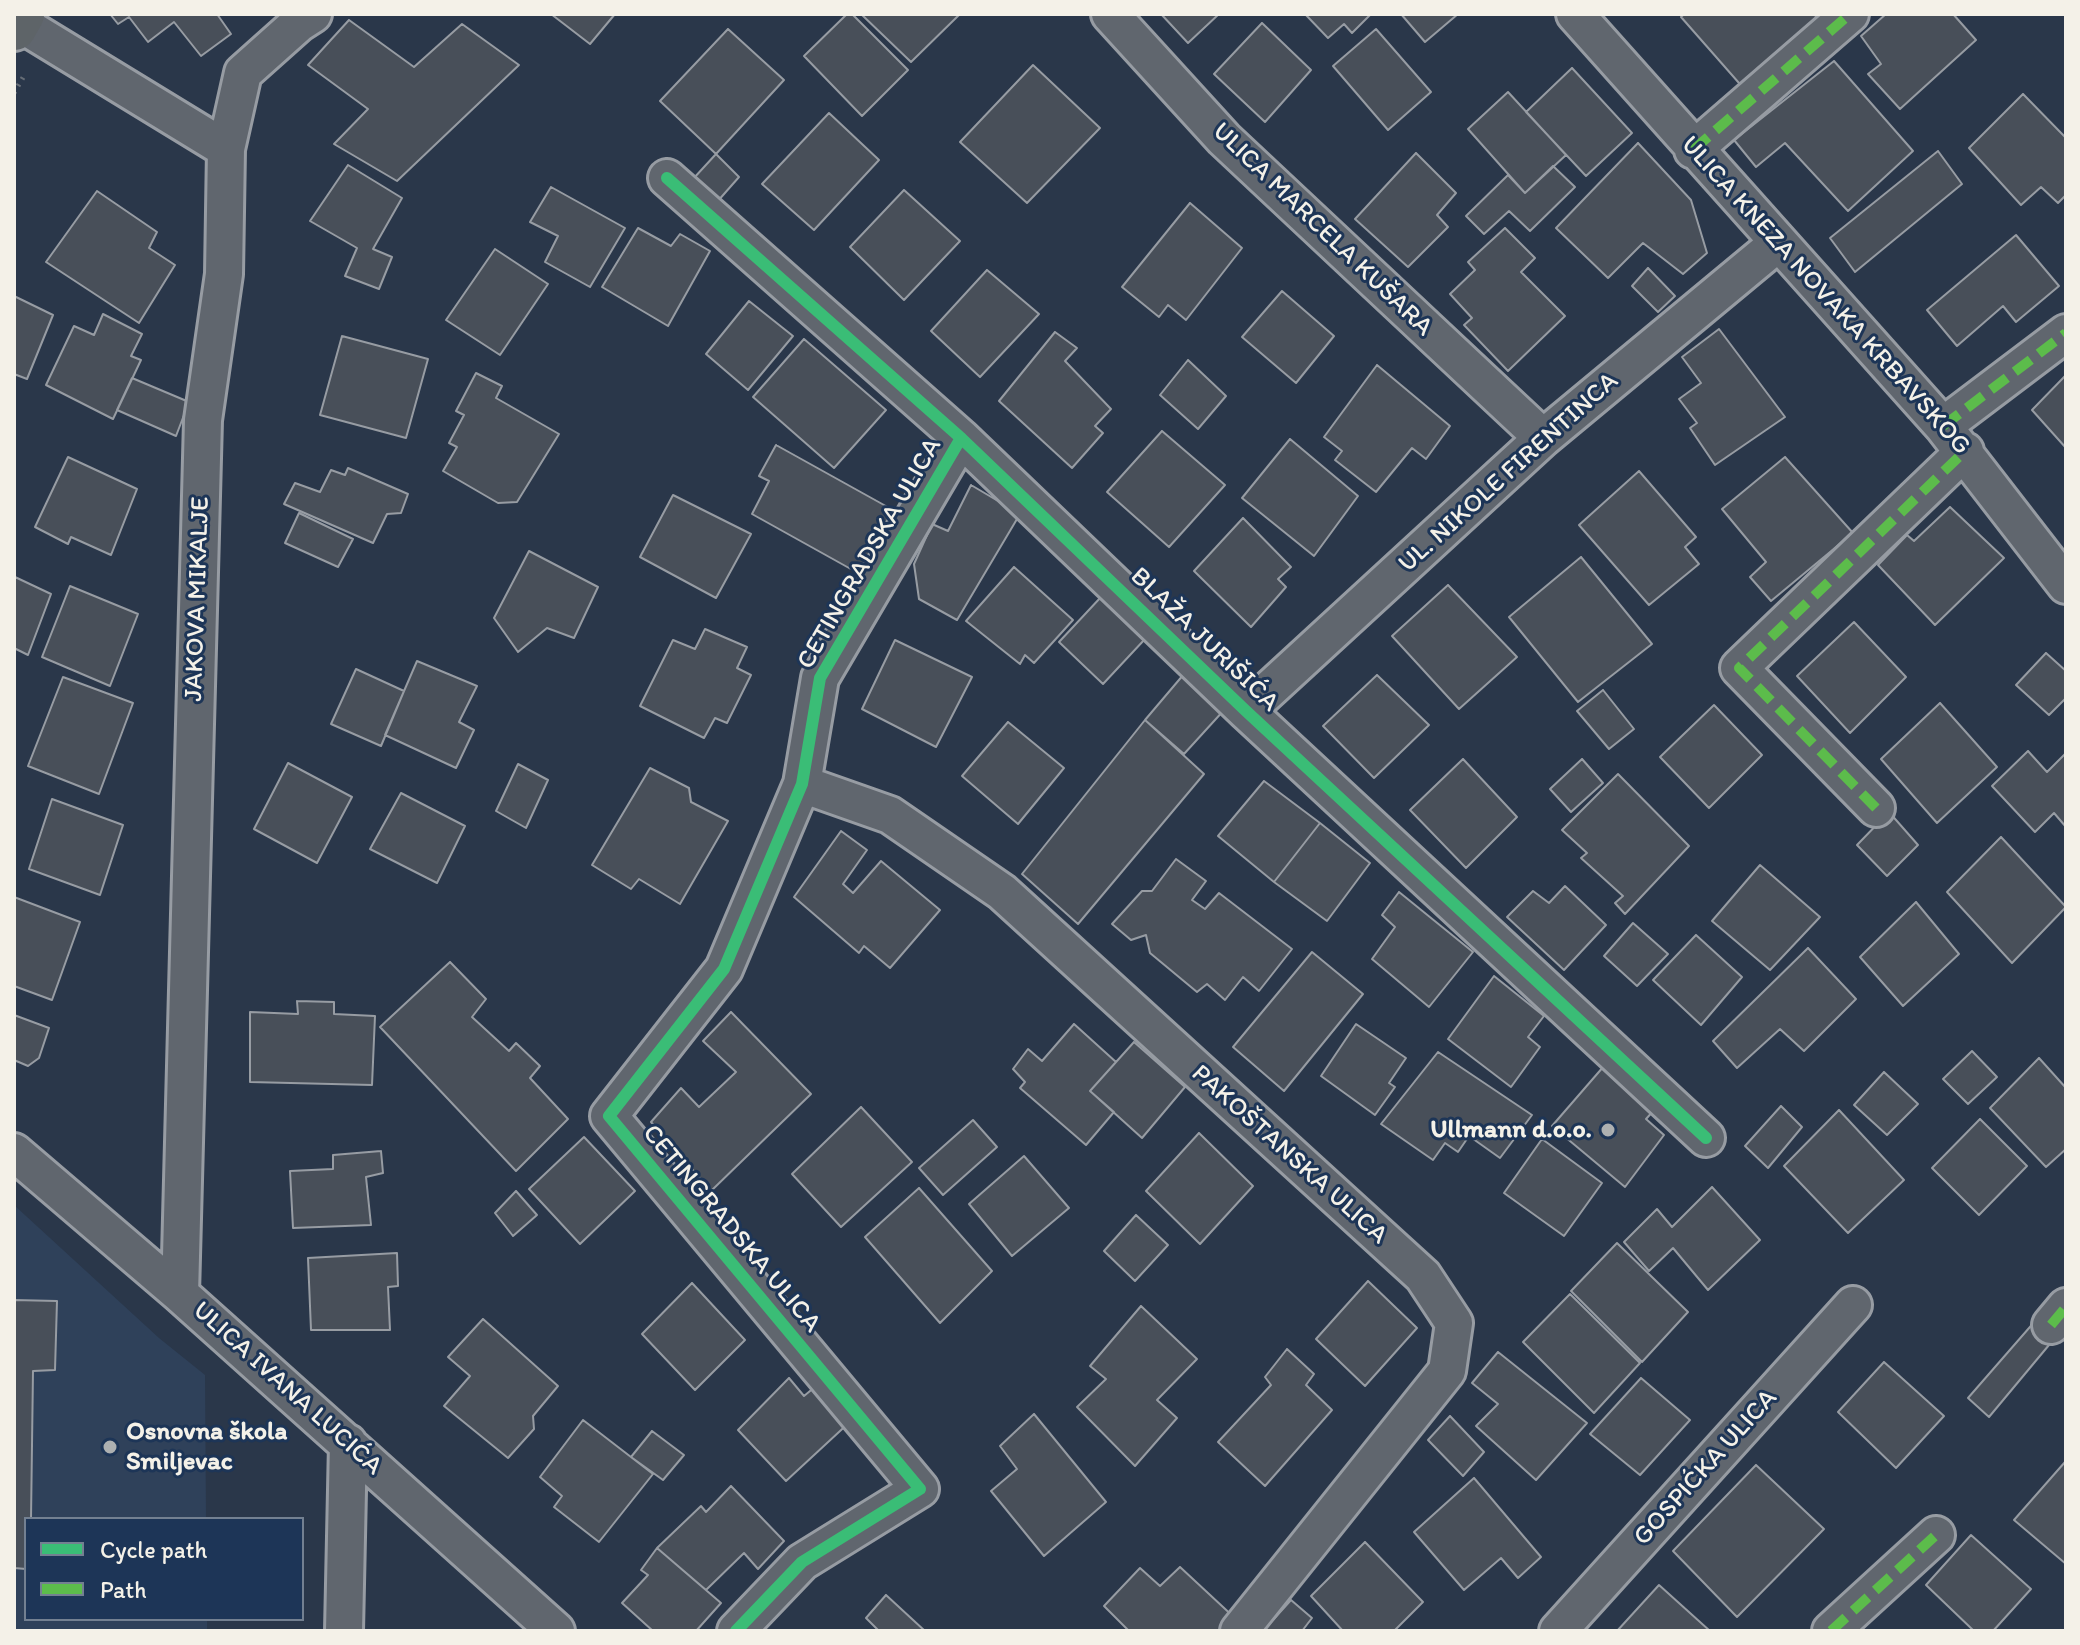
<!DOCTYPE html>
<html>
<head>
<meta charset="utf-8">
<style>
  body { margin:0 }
  #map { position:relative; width:2080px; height:1645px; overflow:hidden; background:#2a374a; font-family:Itim,sans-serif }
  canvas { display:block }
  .frame { position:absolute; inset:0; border:16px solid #f4f1e8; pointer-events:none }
  .legend { position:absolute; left:24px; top:1517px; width:280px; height:104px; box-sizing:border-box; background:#1d3557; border:2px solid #738091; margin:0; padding:10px 14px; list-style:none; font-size:24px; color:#f4f1e8 }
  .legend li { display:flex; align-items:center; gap:16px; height:40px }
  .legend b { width:40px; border:2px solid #738091 }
</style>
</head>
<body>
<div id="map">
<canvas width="2080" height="1645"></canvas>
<div class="frame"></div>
<ul class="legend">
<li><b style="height:10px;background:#3abd76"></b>Cycle path</li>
<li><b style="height:10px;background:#5cbc4b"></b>Path</li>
</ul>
</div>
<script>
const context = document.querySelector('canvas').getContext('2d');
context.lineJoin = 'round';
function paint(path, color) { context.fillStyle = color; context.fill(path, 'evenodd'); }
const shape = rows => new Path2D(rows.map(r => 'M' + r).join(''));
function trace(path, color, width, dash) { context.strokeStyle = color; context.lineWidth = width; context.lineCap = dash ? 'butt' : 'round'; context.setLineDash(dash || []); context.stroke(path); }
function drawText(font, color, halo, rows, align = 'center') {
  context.font = font + ' Itim,sans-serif'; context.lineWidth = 6; context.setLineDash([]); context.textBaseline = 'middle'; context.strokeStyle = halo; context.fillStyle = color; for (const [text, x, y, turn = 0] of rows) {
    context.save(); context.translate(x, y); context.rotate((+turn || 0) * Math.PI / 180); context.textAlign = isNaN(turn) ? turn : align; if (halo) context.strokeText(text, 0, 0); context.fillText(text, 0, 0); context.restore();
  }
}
paint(shape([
  [14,1205,159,1338,205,1375,206,1519,26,1519,26,1619,207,1619,207,1631,14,1631]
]), '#2f415a');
const building = shape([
  [110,14,217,14,231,34,201,56,174,22,148,42,129,17,118,24,110,14],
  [551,14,615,14,590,44,551,14],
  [847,14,852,14,908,70,862,116,804,56,847,14],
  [861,14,958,14,959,15,911,62,861,14],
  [1161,14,1219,14,1188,43,1161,14],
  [1305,14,1371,14,1352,33,1344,24,1328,38,1305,14],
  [1401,14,1458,14,1425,42,1401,14],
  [1684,14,1814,14,1821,22,1746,91,1681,17,1684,14],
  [1886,14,1953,14,1976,40,1900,109,1868,74,1881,64,1861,36,1886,14],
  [349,20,414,67,462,24,519,65,397,181,334,144,368,109,308,65,349,20],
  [1262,23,1311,70,1265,122,1214,74,1262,23],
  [728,29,784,80,716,154,660,101,728,29],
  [1376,29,1431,92,1388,130,1333,66,1376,29],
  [1834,61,1913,151,1848,211,1785,143,1756,167,1734,140,1834,61],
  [1033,65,1100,128,1027,203,960,142,1033,65],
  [1572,68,1632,133,1586,176,1526,112,1572,68],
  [1508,92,1566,155,1525,193,1468,129,1508,92],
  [2023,94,2066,138,2066,195,2058,203,2041,187,2021,205,1969,148,2023,94],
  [829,113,879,160,814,230,762,184,829,113],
  [1638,143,1691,200,1707,253,1683,274,1643,243,1608,278,1556,228,1638,143],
  [1938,151,1962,184,1855,272,1830,238,1938,151],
  [1416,153,1456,193,1437,215,1448,227,1408,267,1355,219,1416,153],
  [716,154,739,177,717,202,693,179,716,154],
  [348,165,402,198,373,249,392,257,379,289,345,276,357,248,310,221,348,165],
  [1553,166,1575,187,1530,231,1509,211,1484,234,1466,216,1508,175,1525,193,1553,166],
  [551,187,625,228,590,287,545,262,558,236,530,222,551,187],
  [904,190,960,241,904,300,850,247,904,190],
  [97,191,157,232,149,248,175,265,139,323,46,262,97,191],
  [1190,203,1242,248,1186,320,1168,305,1159,317,1122,287,1190,203],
  [638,228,671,246,680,234,710,251,668,326,602,287,638,228],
  [1505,228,1535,258,1521,272,1565,316,1508,371,1464,325,1472,318,1450,294,1475,270,1468,262,1505,228],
  [2016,235,2059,286,2016,322,2003,306,1957,346,1927,310,2016,235],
  [495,249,548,284,500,355,446,320,495,249],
  [1648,268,1675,296,1658,312,1632,286,1648,268],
  [987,270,1039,314,980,377,931,331,987,270],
  [1282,291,1334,336,1296,383,1242,337,1282,291],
  [14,296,53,315,27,379,14,374,14,296],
  [749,301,793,336,748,390,706,354,749,301],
  [103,314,142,334,131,356,141,360,113,419,46,385,74,326,94,335,103,314],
  [1719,329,1785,417,1715,465,1690,428,1697,423,1679,399,1701,383,1682,357,1719,329],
  [1055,332,1077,348,1065,361,1111,409,1095,426,1103,433,1072,468,999,401,1055,332],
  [342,336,428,359,406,438,320,415,342,336],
  [804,339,886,410,834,468,753,397,804,339],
  [1188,360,1226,396,1198,429,1160,395,1188,360],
  [1377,365,1450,426,1426,459,1412,448,1376,492,1335,460,1342,451,1324,437,1377,365],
  [476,373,502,386,496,398,559,434,517,502,498,503,443,471,457,447,449,443,464,415,456,411,476,373],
  [2066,375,2066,448,2032,410,2066,375],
  [132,378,189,402,176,436,117,410,132,378],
  [1162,431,1225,485,1169,547,1107,492,1162,431],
  [1290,439,1358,496,1314,556,1242,498,1290,439],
  [776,445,893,510,858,573,752,514,769,481,759,476,776,445],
  [68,457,137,489,111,555,71,537,68,544,35,527,68,457],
  [1785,457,1853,533,1771,601,1750,577,1766,562,1722,509,1785,457],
  [348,468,408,494,401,513,387,514,373,543,284,504,295,483,320,492,331,470,345,475,348,468],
  [1639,471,1696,537,1685,547,1699,564,1649,605,1579,525,1639,471],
  [971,485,1020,514,957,620,919,599,914,564,932,524,948,531,971,485],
  [673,495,751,534,716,598,640,557,673,495],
  [1950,507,2004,558,1935,625,1878,565,1907,535,1914,541,1950,507],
  [299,513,353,539,338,567,285,543,299,513],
  [1243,518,1291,567,1278,579,1286,587,1251,627,1194,571,1243,518],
  [529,551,598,587,574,638,547,628,518,652,494,618,529,551],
  [1581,557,1652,644,1578,702,1509,617,1581,557],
  [1014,567,1073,620,1034,663,1025,655,1020,664,966,621,1014,567],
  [15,577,51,594,28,655,14,648,15,577],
  [1448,585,1517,657,1459,709,1392,636,1448,585],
  [70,586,138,614,110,686,42,657,70,586],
  [1101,597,1145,639,1103,684,1059,642,1101,597],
  [1854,622,1906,677,1850,733,1797,676,1854,622],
  [705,629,747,647,737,668,751,675,727,723,715,718,704,738,640,706,673,640,695,649,705,629],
  [895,640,972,677,936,747,862,709,895,640],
  [2046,653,2066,671,2066,698,2049,715,2016,685,2046,653],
  [417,661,477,686,459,722,474,730,456,768,385,735,417,661],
  [356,669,404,691,381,746,331,724,356,669],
  [1184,674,1225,709,1184,754,1145,720,1184,674],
  [1377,675,1429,725,1374,778,1323,726,1377,675],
  [63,677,133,703,99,794,28,766,63,677],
  [1603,690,1634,729,1609,749,1577,711,1603,690],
  [1940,703,1997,767,1937,823,1881,759,1940,703],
  [1714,705,1762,755,1709,808,1660,757,1714,705],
  [1145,720,1204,774,1078,924,1022,874,1145,720],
  [1008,722,1064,768,1018,824,962,776,1008,722],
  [2028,751,2047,772,2066,753,2066,827,2054,813,2035,832,1992,786,2028,751],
  [1463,759,1517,817,1466,868,1410,810,1463,759],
  [1582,759,1603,783,1571,812,1550,789,1582,759],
  [288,763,352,797,317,863,254,829,288,763],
  [518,764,548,780,526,828,496,811,518,764],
  [650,768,689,788,691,802,728,821,680,904,639,879,631,889,592,865,650,768],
  [1618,774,1689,846,1625,914,1615,903,1623,896,1581,858,1587,853,1562,830,1618,774],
  [1264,781,1320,823,1274,882,1218,836,1264,781],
  [401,793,465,826,437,883,370,849,401,793],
  [52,799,123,825,100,895,29,869,52,799],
  [1889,812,1918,845,1887,876,1857,845,1889,812],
  [1320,823,1370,863,1327,921,1274,882,1320,823],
  [841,831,867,850,843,884,853,893,881,861,940,910,890,968,864,946,859,953,794,897,841,831],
  [2001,837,2066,907,2012,963,1947,892,2001,837],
  [1176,859,1206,881,1192,900,1205,909,1219,893,1292,949,1259,991,1243,977,1225,1000,1207,984,1197,992,1150,953,1146,935,1131,940,1112,924,1142,891,1152,891,1176,859],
  [1760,865,1820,917,1770,970,1712,921,1760,865],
  [1565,886,1606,925,1564,970,1507,917,1533,891,1549,903,1565,886],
  [1399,892,1473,952,1429,1007,1372,959,1395,927,1382,915,1399,892],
  [14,897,80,922,52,1000,14,986,14,897],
  [1916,902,1959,954,1903,1006,1860,957,1916,902],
  [1633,923,1668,954,1637,986,1604,956,1633,923],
  [1696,935,1742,977,1701,1025,1653,980,1696,935],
  [1808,948,1856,999,1804,1051,1780,1029,1737,1068,1713,1041,1808,948],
  [1312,952,1363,994,1284,1091,1233,1047,1312,952],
  [450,962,486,999,472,1017,509,1051,516,1043,540,1066,530,1078,568,1119,516,1171,380,1027,450,962],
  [1494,976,1544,1016,1528,1037,1540,1047,1511,1087,1448,1039,1494,976],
  [297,1001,334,1002,334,1014,375,1016,372,1085,250,1082,250,1012,298,1014,297,1001],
  [731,1012,811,1094,711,1191,651,1122,681,1088,699,1107,736,1072,703,1041,731,1012],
  [14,1015,49,1028,39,1058,28,1066,14,1060,14,1015],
  [1074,1024,1116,1062,1090,1091,1114,1112,1086,1145,1020,1088,1025,1082,1013,1069,1028,1049,1042,1061,1074,1024],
  [1356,1024,1406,1058,1389,1083,1395,1087,1375,1115,1321,1076,1356,1024],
  [1134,1042,1185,1087,1142,1138,1090,1091,1134,1042],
  [1972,1051,1997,1077,1968,1104,1943,1079,1972,1051],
  [1438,1052,1532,1115,1500,1158,1469,1136,1458,1152,1445,1143,1433,1160,1381,1124,1438,1052],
  [2039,1058,2066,1088,2066,1149,2046,1167,1990,1108,2039,1058],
  [1604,1066,1656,1108,1646,1119,1664,1135,1625,1187,1552,1126,1604,1066],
  [1884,1072,1918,1104,1887,1135,1854,1105,1884,1072],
  [1781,1106,1802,1127,1768,1168,1745,1146,1781,1106],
  [861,1107,912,1162,841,1227,792,1174,861,1107],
  [1839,1110,1904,1180,1848,1233,1784,1166,1839,1110],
  [1980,1119,2027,1166,1979,1215,1932,1168,1980,1119],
  [973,1120,997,1147,943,1195,919,1168,973,1120],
  [1199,1133,1253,1186,1200,1244,1146,1191,1199,1133],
  [584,1137,635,1191,580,1244,529,1189,584,1137],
  [1542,1139,1602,1183,1564,1236,1504,1193,1542,1139],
  [381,1151,383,1173,366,1177,371,1225,293,1228,290,1171,333,1169,333,1155,381,1151],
  [1024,1156,1069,1208,1012,1256,969,1204,1024,1156],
  [1712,1187,1760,1240,1708,1290,1673,1248,1649,1271,1624,1242,1657,1209,1672,1227,1712,1187],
  [919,1188,992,1271,940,1323,865,1237,919,1188],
  [516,1191,537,1215,513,1236,495,1213,516,1191],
  [1136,1215,1168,1245,1135,1281,1104,1251,1136,1215],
  [1617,1243,1688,1312,1642,1362,1571,1291,1617,1243],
  [397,1253,398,1286,388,1287,390,1330,311,1330,308,1258,397,1253],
  [1368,1281,1417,1328,1365,1386,1316,1339,1368,1281],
  [692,1283,745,1340,695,1390,642,1334,692,1283],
  [1570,1294,1640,1363,1594,1413,1523,1342,1570,1294],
  [14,1300,57,1301,55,1370,33,1371,31,1519,26,1519,26,1569,14,1568,14,1300],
  [1141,1306,1197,1359,1157,1400,1177,1418,1135,1466,1077,1407,1106,1379,1090,1366,1141,1306],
  [483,1319,558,1386,533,1416,534,1429,508,1458,444,1406,470,1376,448,1357,483,1319],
  [2036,1320,2054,1339,1989,1417,1968,1398,2036,1320],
  [1287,1349,1314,1374,1306,1385,1332,1410,1265,1486,1218,1442,1271,1385,1265,1377,1287,1349],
  [1498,1352,1587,1423,1536,1480,1476,1426,1498,1404,1472,1383,1498,1352],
  [1884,1362,1944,1416,1896,1468,1838,1412,1884,1362],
  [789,1378,804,1396,822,1381,853,1419,786,1481,738,1430,789,1378],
  [1641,1378,1690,1420,1640,1475,1590,1434,1641,1378],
  [1034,1414,1106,1502,1044,1556,991,1491,1017,1469,1000,1446,1034,1414],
  [1450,1416,1484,1452,1463,1476,1428,1440,1450,1416],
  [583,1420,653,1474,599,1542,554,1507,562,1496,540,1477,583,1420],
  [652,1431,684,1455,663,1480,631,1457,652,1431],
  [2065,1462,2066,1463,2066,1564,2014,1520,2065,1462],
  [1756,1465,1824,1529,1737,1617,1673,1551,1756,1465],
  [1474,1478,1541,1557,1518,1578,1501,1558,1464,1590,1414,1532,1474,1478],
  [731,1486,784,1541,758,1569,744,1553,706,1590,657,1548,701,1506,706,1512,731,1486],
  [1971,1535,2031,1589,1993,1631,1974,1631,1926,1585,1971,1535],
  [1365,1542,1423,1602,1394,1631,1343,1631,1311,1596,1365,1542],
  [657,1548,721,1603,696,1631,653,1631,622,1603,648,1575,641,1570,657,1548],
  [1180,1567,1237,1620,1227,1631,1129,1631,1104,1606,1140,1568,1160,1586,1180,1567],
  [1659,1585,1710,1631,1617,1631,1659,1585],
  [886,1595,925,1631,879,1631,866,1618,886,1595],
  [1291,1600,1312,1618,1302,1631,1263,1631,1291,1600]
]);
paint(building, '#484f59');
trace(building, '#979ca3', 2);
const street = shape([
  [1110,14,1224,139,1543,438],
  [1575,14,1943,426,2066,585],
  [18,22,226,149,224,274,203,420,180,1294],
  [226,149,243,73,299,23,313,14],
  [1693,150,1850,14],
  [667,178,961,438,1246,711,1706,1138],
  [1943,426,2066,333],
  [1246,711,1543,438,1778,243],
  [802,784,890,815,1002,892,1423,1276,1454,1323,1447,1371,1239,1631],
  [1876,808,1739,668,1965,451],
  [14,1152,180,1294,556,1631],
  [2051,1325,2066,1307],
  [344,1631,348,1443],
  [736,1631,802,1562,920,1489,609,1116,724,969,802,784,820,678,961,438],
  [1558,1631,1853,1305],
  [1831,1631,1936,1535]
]);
const primary = shape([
  [14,28,22,14]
]);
trace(street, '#979ca3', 42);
trace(primary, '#979ca3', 50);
trace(shape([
  [14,93,25,74]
]), '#666d76', 5, [2, 6]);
trace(street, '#60666e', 36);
trace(primary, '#5e6468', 44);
trace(shape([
  [1693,150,1850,14],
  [1943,426,2066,333],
  [1876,808,1739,668,1965,451],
  [2051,1325,2066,1307],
  [1831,1631,1936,1535]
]), '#5cbc4b', 10, [20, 10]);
trace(shape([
  [667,178,961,438,1246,711,1706,1138],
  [736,1631,802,1562,920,1489,609,1116,724,969,802,784,820,678,961,438]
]), '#3abd76', 12);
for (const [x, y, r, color] of [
  [1608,1130,8,"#adb0b1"],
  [110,1447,8,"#adb0b1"]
]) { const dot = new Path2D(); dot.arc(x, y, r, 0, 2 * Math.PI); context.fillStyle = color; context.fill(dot); trace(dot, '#1d3557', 3); }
drawText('26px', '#f4f1e8', '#1d3557', [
  ["ULICA MARCELA KUŠARA",1322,230,44],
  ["ULICA KNEZA NOVAKA KRBAVSKOG",1825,296,48],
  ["UL. NIKOLE FIRENTINCA",1509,473,-42],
  ["CETINGRADSKA ULICA",870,554,-60],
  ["JAKOVA MIKALJE",198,599,-88],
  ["BLAŽA JURIŠIĆA",1204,640,44],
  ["PAKOŠTANSKA ULICA",1289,1155,42],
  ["CETINGRADSKA ULICA",731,1229,50],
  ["ULICA IVANA LUCIĆA",287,1389,42],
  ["GOSPIĆKA ULICA",1706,1468,-48]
]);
drawText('bold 26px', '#f4f1e8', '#1d3557', [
  ["Ullmann d.o.o.",1592,1130],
  ["Osnovna škola",126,1432,"left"],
  ["Smiljevac",126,1462,"left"]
], 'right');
</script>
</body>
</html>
